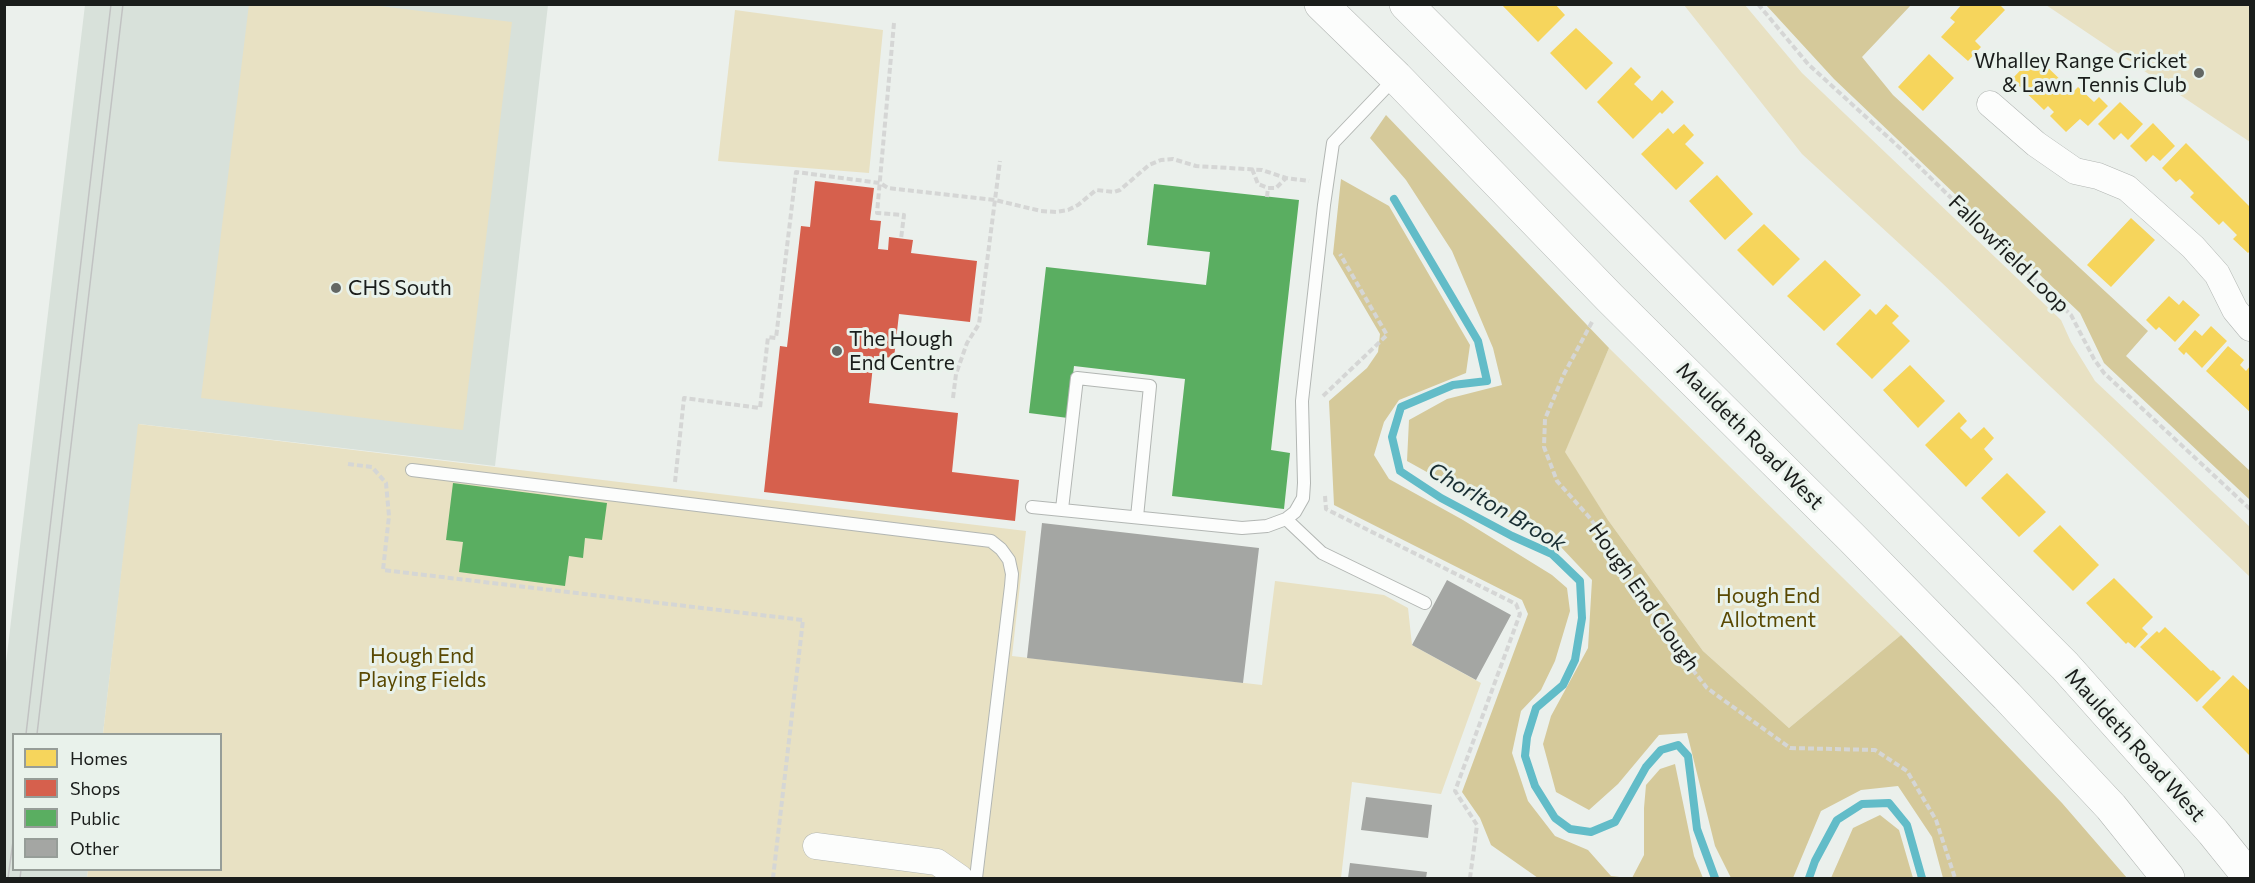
<!DOCTYPE html>
<html>
<head>
<meta charset="utf-8">
<style>
  body { margin:0 }
  #map { position:relative; width:2255px; height:883px; overflow:hidden; background:#ebf0ec; font-family:Commissioner,sans-serif }
  canvas { display:block }
  .frame { position:absolute; inset:0; border:6px solid #1a1d1b; pointer-events:none }
  .legend { position:absolute; left:12px; top:733px; width:210px; height:138px; box-sizing:border-box; background:#e9f2eb; border:2px solid #969d98; margin:0; padding:8px 10px; list-style:none; font-size:18px; color:#1a1d1b }
  .legend li { display:flex; align-items:center; gap:12px; height:30px }
  .legend b { width:30px; border:2px solid #969d98 }
</style>
</head>
<body>
<div id="map">
<canvas width="2255" height="883"></canvas>
<div class="frame"></div>
<ul class="legend">
<li><b style="height:16px;background:#f6d55c"></b>Homes</li>
<li><b style="height:16px;background:#d6604d"></b>Shops</li>
<li><b style="height:16px;background:#5aae61"></b>Public</li>
<li><b style="height:16px;background:#a4a6a3"></b>Other</li>
</ul>
</div>
<script>
const context = document.querySelector('canvas').getContext('2d');
context.lineJoin = 'round';
function paint(path, color) { context.fillStyle = color; context.fill(path, 'evenodd'); }
const shape = rows => new Path2D(rows.map(r => 'M' + r).join(''));
function trace(path, color, width, dash) { context.strokeStyle = color; context.lineWidth = width; context.lineCap = dash ? 'butt' : 'round'; context.setLineDash(dash || []); context.stroke(path); }
function drawText(font, color, halo, rows, align = 'center') {
  context.font = font + ' Commissioner,sans-serif'; context.lineWidth = 6; context.setLineDash([]); context.textBaseline = 'middle'; context.strokeStyle = halo; context.fillStyle = color; for (const [text, x, y, turn = 0] of rows) {
    context.save(); context.translate(x, y); context.rotate((+turn || 0) * Math.PI / 180); context.textAlign = isNaN(turn) ? turn : align; if (halo) context.strokeText(text, 0, 0); context.fillText(text, 0, 0); context.restore();
  }
}
paint(shape([
  [85,5,548,5,495,466,139,424,103,734,14,734,14,870,88,870,87,878,5,878,5,671]
]), '#d8e1da');
paint(shape([
  [249,4,371,5,512,22,463,430,201,398],
  [1684,5,1745,5,1802,73,2061,320,2071,342,2095,381,2250,527,2250,577,1941,282,1802,154],
  [2046,5,2250,5,2250,142],
  [735,10,883,30,869,173,718,161],
  [1609,348,1901,635,1789,728,1703,651,1608,520,1564,452],
  [138,424,1026,531,1012,656,1262,685,1275,581,1384,595,1408,608,1412,645,1481,683,1441,794,1352,782,1341,878,87,878,88,870,220,870,220,734,103,734]
]), '#e8e1c3');
paint(shape([
  [1766,5,1911,5,1862,57,1893,95,2148,331,2126,356,2250,471,2250,500,2104,363,2080,313,1834,79],
  [1386,115,1609,348,1565,452,1608,520,1703,651,1789,728,1901,635,2062,803,2127,878,1943,878,1932,837,1898,786,1861,790,1821,811,1793,878,1731,878,1715,846,1687,733,1659,735,1618,784,1589,810,1556,792,1543,744,1551,716,1588,648,1592,580,1560,546,1407,461,1409,420,1447,399,1502,385,1493,348,1452,251,1406,180,1370,138],
  [1341,179,1389,206,1470,345,1466,373,1399,400,1384,422,1374,455,1389,479,1463,520,1552,575,1567,588,1570,611,1555,661,1541,690,1521,711,1512,753,1528,801,1555,836,1588,850,1611,876,1628,878,1538,878,1491,845,1480,818,1462,792,1528,614,1522,600,1334,505,1329,401,1367,368,1378,352,1380,334,1333,254],
  [1675,764,1694,856,1703,878,1632,878,1644,855,1644,808,1646,785,1660,769],
  [1880,815,1899,830,1913,878,1831,878,1853,828]
]), '#d5c99a');
paint(shape([
  [1501,4,1555,4,1565,15,1538,42],
  [1962,4,1999,4,2005,10,1975,41,1981,47,1968,61,1941,37,1955,22,1950,18],
  [1576,28,1613,63,1586,90,1550,53],
  [1929,54,1954,78,1923,111,1898,87],
  [2035,55,2073,92,2078,87,2094,102,2099,97,2108,106,2088,126,2080,119,2066,132,2050,116,2054,112,2048,106,2044,110,2012,79],
  [1631,67,1641,77,1634,84,1652,101,1662,90,1674,102,1662,114,1660,112,1633,139,1597,102],
  [2120,102,2143,124,2128,140,2121,133,2114,140,2098,124],
  [2153,123,2175,146,2160,161,2153,155,2146,162,2130,146],
  [1684,124,1694,135,1685,144,1704,163,1676,190,1641,154,1668,128,1673,134],
  [2186,143,2250,207,2250,251,2248,253,2233,239,2237,235,2223,221,2219,225,2190,197,2194,193,2180,179,2176,182,2162,168],
  [1717,175,1753,214,1725,240,1689,201],
  [2131,218,2155,240,2111,287,2087,265],
  [1764,224,1800,259,1773,286,1737,250],
  [1825,260,1861,295,1824,331,1787,296],
  [2169,296,2179,305,2183,300,2200,315,2175,342,2159,327,2156,330,2146,320],
  [1886,304,1899,316,1892,323,1910,341,1872,379,1836,344,1870,309,1876,315],
  [2211,326,2227,341,2202,368,2186,352,2184,355,2178,349,2195,330,2202,336],
  [2228,346,2244,360,2240,365,2246,371,2250,366,2250,412,2206,371],
  [1910,365,1945,401,1918,428,1883,390],
  [1959,412,1967,421,1960,428,1971,439,1984,427,1994,438,1984,449,1993,459,1966,487,1925,445],
  [2007,473,2046,512,2019,537,1981,498],
  [2060,525,2099,565,2073,591,2033,551],
  [2114,578,2153,617,2142,628,2148,634,2135,648,2128,642,2126,644,2086,603],
  [2165,627,2211,671,2213,670,2221,678,2197,702,2140,647,2157,631,2159,633],
  [2233,675,2250,691,2250,756,2202,707]
]), '#f6d55c');
paint(shape([
  [815,181,874,188,870,220,881,221,878,249,888,250,889,237,913,240,911,253,977,261,970,322,899,314,894,358,874,356,869,403,958,413,952,472,1019,480,1015,521,764,492,780,346,787,347,801,226,810,227]
]), '#d6604d');
paint(shape([
  [1154,184,1299,200,1271,450,1290,453,1284,509,1172,496,1185,379,1074,366,1068,418,1029,413,1046,267,1206,285,1210,252,1147,245],
  [453,483,607,503,602,540,585,538,583,558,569,556,565,586,459,572,463,542,446,540]
]), '#5aae61');
trace(shape([
  [1394,199,1478,341,1487,381,1453,385,1401,407,1392,437,1400,471,1441,498,1512,536,1552,554,1580,581,1582,618,1575,660,1563,685,1536,708,1527,737,1525,756,1535,786,1555,818,1570,829,1591,832,1615,822,1646,767,1661,750,1678,745,1688,756,1697,829,1715,878],
  [1809,878,1815,861,1837,820,1862,804,1889,803,1907,825,1922,878]
]), '#62bcc8', 8);
paint(shape([
  [1042,523,1259,548,1243,683,1027,658],
  [1447,580,1511,615,1476,680,1412,645],
  [1366,797,1432,805,1428,838,1361,830],
  [1350,863,1427,872,1426,878,1348,878]
]), '#a4a6a3');
const lane = shape([
  [412,470,991,541,1001,549,1009,560,1012,574,1011,586,976,878],
  [1032,507,1242,528,1267,526,1286,519,1295,512,1303,498,1304,483,1302,401,1324,205,1333,143,1395,78],
  [1062,509,1077,378,1150,386,1137,517],
  [1286,519,1322,553,1425,603]
]);
const street = shape([
  [1990,104,2036,144,2075,171,2098,176,2127,188,2193,247,2217,274,2235,310,2250,328],
  [816,846,937,862,960,878]
]);
const secondary = shape([
  [1321,4,1396,77,1610,298,1852,538,2007,696,2111,807,2168,878],
  [1406,4,2065,666,2213,832,2250,878]
]);
trace(lane, '#b2b6b3', 14);
trace(street, '#b2b6b3', 27);
trace(secondary, '#b2b6b3', 34);
trace(shape([
  [1758,4,1808,64,1901,149,2071,315,2094,359,2104,373,2250,509],
  [894,23,877,213,904,215,901,239],
  [1252,169,1258,184,1268,188,1276,188,1286,178],
  [1267,197,1268,188],
  [1592,322,1564,374,1545,419,1544,447,1557,481,1589,517,1627,568,1671,642,1707,688,1790,748,1875,750,1907,771,1936,820,1955,878],
  [1323,396,1387,335,1340,254],
  [953,398,956,374,967,343,979,324,1000,161],
  [348,464,372,467,386,483,389,516,383,570,803,620,773,878],
  [675,482,684,398,760,408,768,337,776,338,796,172,880,183,888,188,995,200,1041,211,1056,212,1068,210,1078,205,1096,190,1114,192,1120,190,1149,165,1161,160,1173,159,1196,166,1262,170,1286,178,1309,181],
  [1325,496,1326,509,1516,604,1520,614,1455,791,1477,825,1470,878]
]), '#d5d6d5', 4, [6, 3]);
trace(lane, '#fcfdfc', 12);
trace(street, '#fcfdfc', 26);
trace(secondary, '#fcfdfc', 33);
trace(shape([
  [26,734,111,4],
  [37,734,123,4],
  [8,878,14,834],
  [20,878,21,870]
]), '#c1c2c2', 1.5);
for (const [x, y, r, color] of [
  [2199,73,6,"#636764"],
  [336,288,6,"#636764"],
  [837,351,6,"#636764"]
]) { const dot = new Path2D(); dot.arc(x, y, r, 0, 2 * Math.PI); context.fillStyle = color; context.fill(dot); trace(dot, '#e9f2eb', 2); }
drawText('21px', '#1a1d1b', '#e9f2eb', [
  ["Whalley Range Cricket",2187,61,"right"],
  ["& Lawn Tennis Club",2187,85,"right"],
  ["CHS South",348,288],
  ["The Hough",849,339],
  ["End Centre",849,363]
], 'left');
drawText('21px', '#1a1d1b', '#e9f2eb', [
  ["Fallowfield Loop",2009,254,44],
  ["Mauldeth Road West",1750,436,45],
  ["Hough End Clough",1644,597,55],
  ["Mauldeth Road West",2135,745,48]
]);
drawText('21px', '#594802', '#e9f2eb', [
  ["Hough End",1768,596],
  ["Allotment",1768,620],
  ["Hough End",422,656],
  ["Playing Fields",422,680]
]);
drawText('italic 22px', '#192e32', '#e9f2eb', [
  ["Chorlton Brook",1497,507,30]
]);
</script>
</body>
</html>
